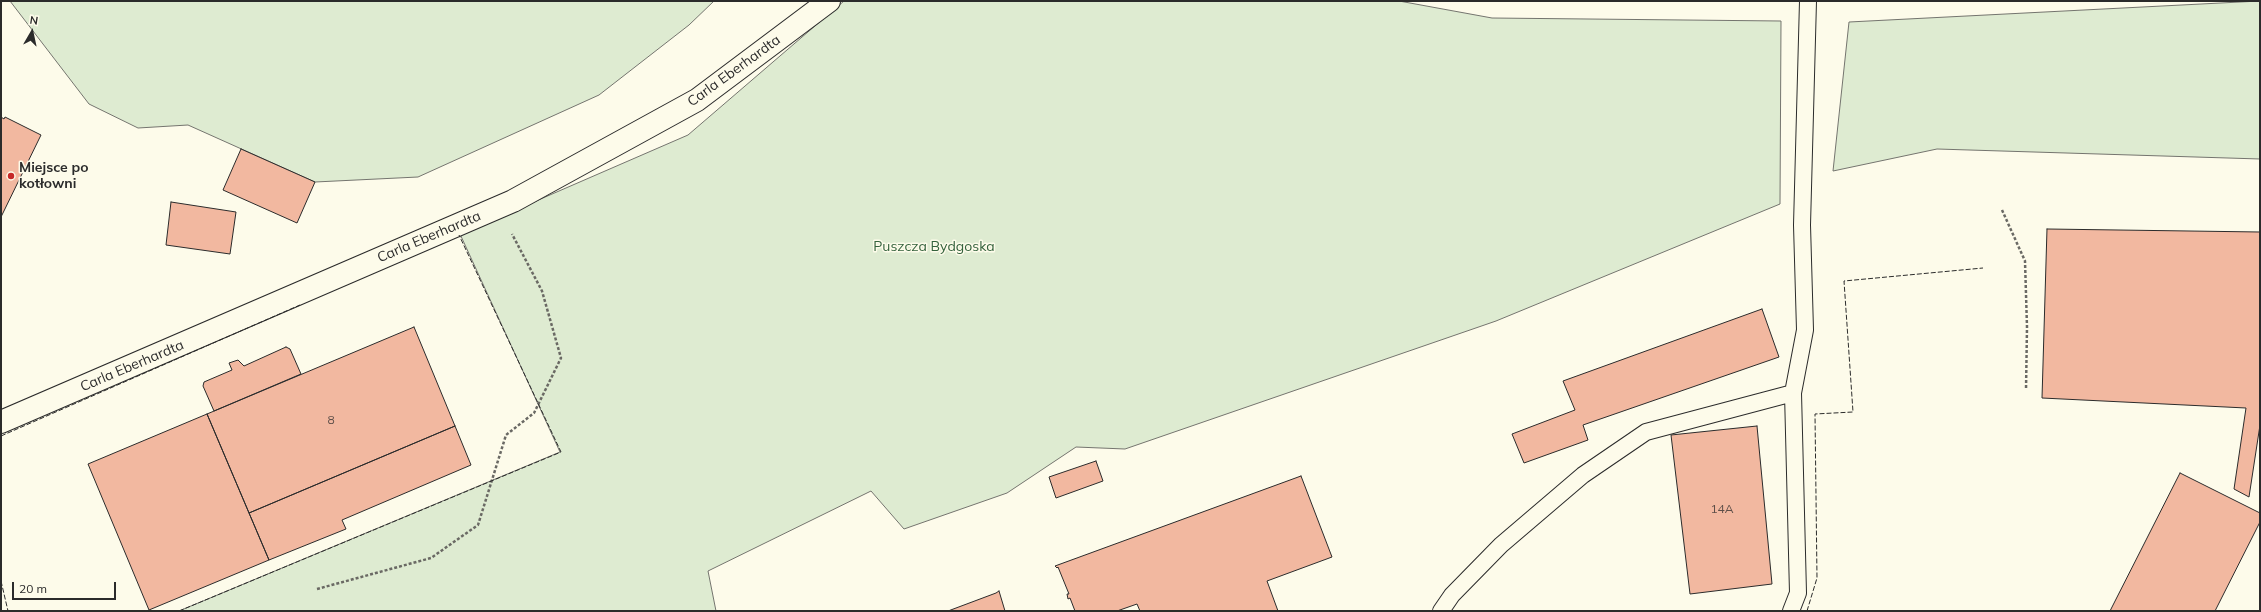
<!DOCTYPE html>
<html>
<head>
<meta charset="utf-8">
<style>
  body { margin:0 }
  #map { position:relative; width:2261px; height:612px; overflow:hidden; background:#fdfbea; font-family:Mulish,sans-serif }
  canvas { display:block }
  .frame { position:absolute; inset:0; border:2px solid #2b2b2b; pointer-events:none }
  .north { position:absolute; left:12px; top:12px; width:40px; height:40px; -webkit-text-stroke:3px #fdfbea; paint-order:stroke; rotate:9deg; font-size:11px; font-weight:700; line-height:16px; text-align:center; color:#2b2b2b }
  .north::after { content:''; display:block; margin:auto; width:14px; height:18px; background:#2b2b2b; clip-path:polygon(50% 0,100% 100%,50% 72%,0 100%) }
  .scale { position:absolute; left:12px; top:582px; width:104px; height:18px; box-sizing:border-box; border:2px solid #2b2b2b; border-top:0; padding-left:5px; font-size:12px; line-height:14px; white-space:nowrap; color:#2b2b2b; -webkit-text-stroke:3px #fdfbea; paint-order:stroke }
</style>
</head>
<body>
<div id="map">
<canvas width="2261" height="612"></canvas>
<div class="frame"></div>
<div class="north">N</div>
<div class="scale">20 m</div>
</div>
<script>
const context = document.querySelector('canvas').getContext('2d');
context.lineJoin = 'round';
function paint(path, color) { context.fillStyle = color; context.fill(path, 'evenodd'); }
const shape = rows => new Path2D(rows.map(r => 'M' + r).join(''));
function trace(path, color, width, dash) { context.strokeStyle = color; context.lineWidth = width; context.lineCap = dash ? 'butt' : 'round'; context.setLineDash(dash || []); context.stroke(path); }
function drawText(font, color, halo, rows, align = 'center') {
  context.font = font + ' Mulish,sans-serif'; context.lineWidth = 3; context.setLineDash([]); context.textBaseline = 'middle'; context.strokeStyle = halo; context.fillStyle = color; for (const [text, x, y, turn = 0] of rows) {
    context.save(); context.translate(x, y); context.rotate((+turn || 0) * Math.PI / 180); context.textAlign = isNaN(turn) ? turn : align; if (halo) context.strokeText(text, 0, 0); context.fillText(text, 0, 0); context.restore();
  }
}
const green = shape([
  [10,1,714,1,689,25,599,95,418,177,315,182,188,125,138,128,89,104,10,1],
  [844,1,1399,1,1492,18,1781,21,1780,204,1496,321,1125,449,1076,447,1007,493,904,529,871,491,708,571,716,611,179,611,560,452,460,234,688,135,844,1],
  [2260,1,2260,159,1937,149,1833,171,1849,22,2260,1]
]);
paint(green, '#deebd1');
trace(green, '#74746e', 1);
const building = shape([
  [1,117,4,119,5,117,41,135,1,217,1,117],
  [241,149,315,182,297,223,223,190,241,149],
  [171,202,236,212,230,254,166,245,171,202],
  [2047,229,2260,232,2260,425,2249,497,2234,489,2246,408,2042,398,2047,229],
  [1762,309,1779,357,1583,425,1588,440,1524,463,1512,434,1575,410,1563,381,1762,309],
  [414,327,455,426,249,513,207,414,414,327],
  [286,347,290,349,301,374,214,411,203,386,204,382,232,370,229,363,238,360,244,366,286,347],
  [207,414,269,560,149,610,88,464,207,414],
  [455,426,471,465,342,520,346,529,269,560,249,513,455,426],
  [1757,426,1772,584,1690,594,1671,435,1757,426],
  [1096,461,1103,481,1056,498,1049,477,1096,461],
  [2180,473,2260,513,2260,522,2215,611,2110,611,2180,473],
  [1301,476,1332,557,1267,581,1278,611,1140,611,1137,604,1117,611,1075,611,1070,598,1068,599,1067,594,1069,594,1058,567,1057,568,1055,566,1301,476],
  [999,591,1005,611,948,611,996,593,999,591]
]);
paint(building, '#f2b8a0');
trace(building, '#2b2b2b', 1);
const service = shape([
  [1441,611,1452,595,1501,545,1583,475,1646,432,1793,393,1805,330,1802,225,1808,1],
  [1791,611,1798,593,1793,393]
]);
const tertiary = shape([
  [1,422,513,201,697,100,829,1]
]);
trace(service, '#2b2b2b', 18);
trace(tertiary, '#2b2b2b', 24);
trace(shape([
  [2002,210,2025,261,2027,327,2026,390],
  [317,589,431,558,478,525,506,435,534,413,561,358,542,291,512,234]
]), '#6a6964', 2.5, [3, 2]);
trace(service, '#fdfbea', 16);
trace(tertiary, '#fdfbea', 22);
trace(shape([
  [1,436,300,305],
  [1,581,8,611],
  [179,611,561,452,459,235],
  [1807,611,1817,578,1815,414,1853,412,1844,281,1983,268]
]), '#2b2b2b', 1, [5, 2]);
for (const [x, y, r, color] of [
  [11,176,4,"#c62828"]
]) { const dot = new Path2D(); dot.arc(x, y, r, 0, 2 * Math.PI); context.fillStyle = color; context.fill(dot); trace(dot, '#fdfbea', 1.5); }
drawText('12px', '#5d4e48', null, [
  ["8",331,420],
  ["14A",1722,509]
]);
drawText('14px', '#2b2b2b', '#fdfbea', [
  ["Carla Eberhardta",734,71,-36],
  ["Carla Eberhardta",429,237,-23],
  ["Carla Eberhardta",132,366,-23]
]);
drawText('bold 14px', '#2b2b2b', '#fdfbea', [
  ["Miejsce po",19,168],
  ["kotłowni",19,184]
], 'left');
drawText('14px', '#34623c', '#fdfbea', [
  ["Puszcza Bydgoska",934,247]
]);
</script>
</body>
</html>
